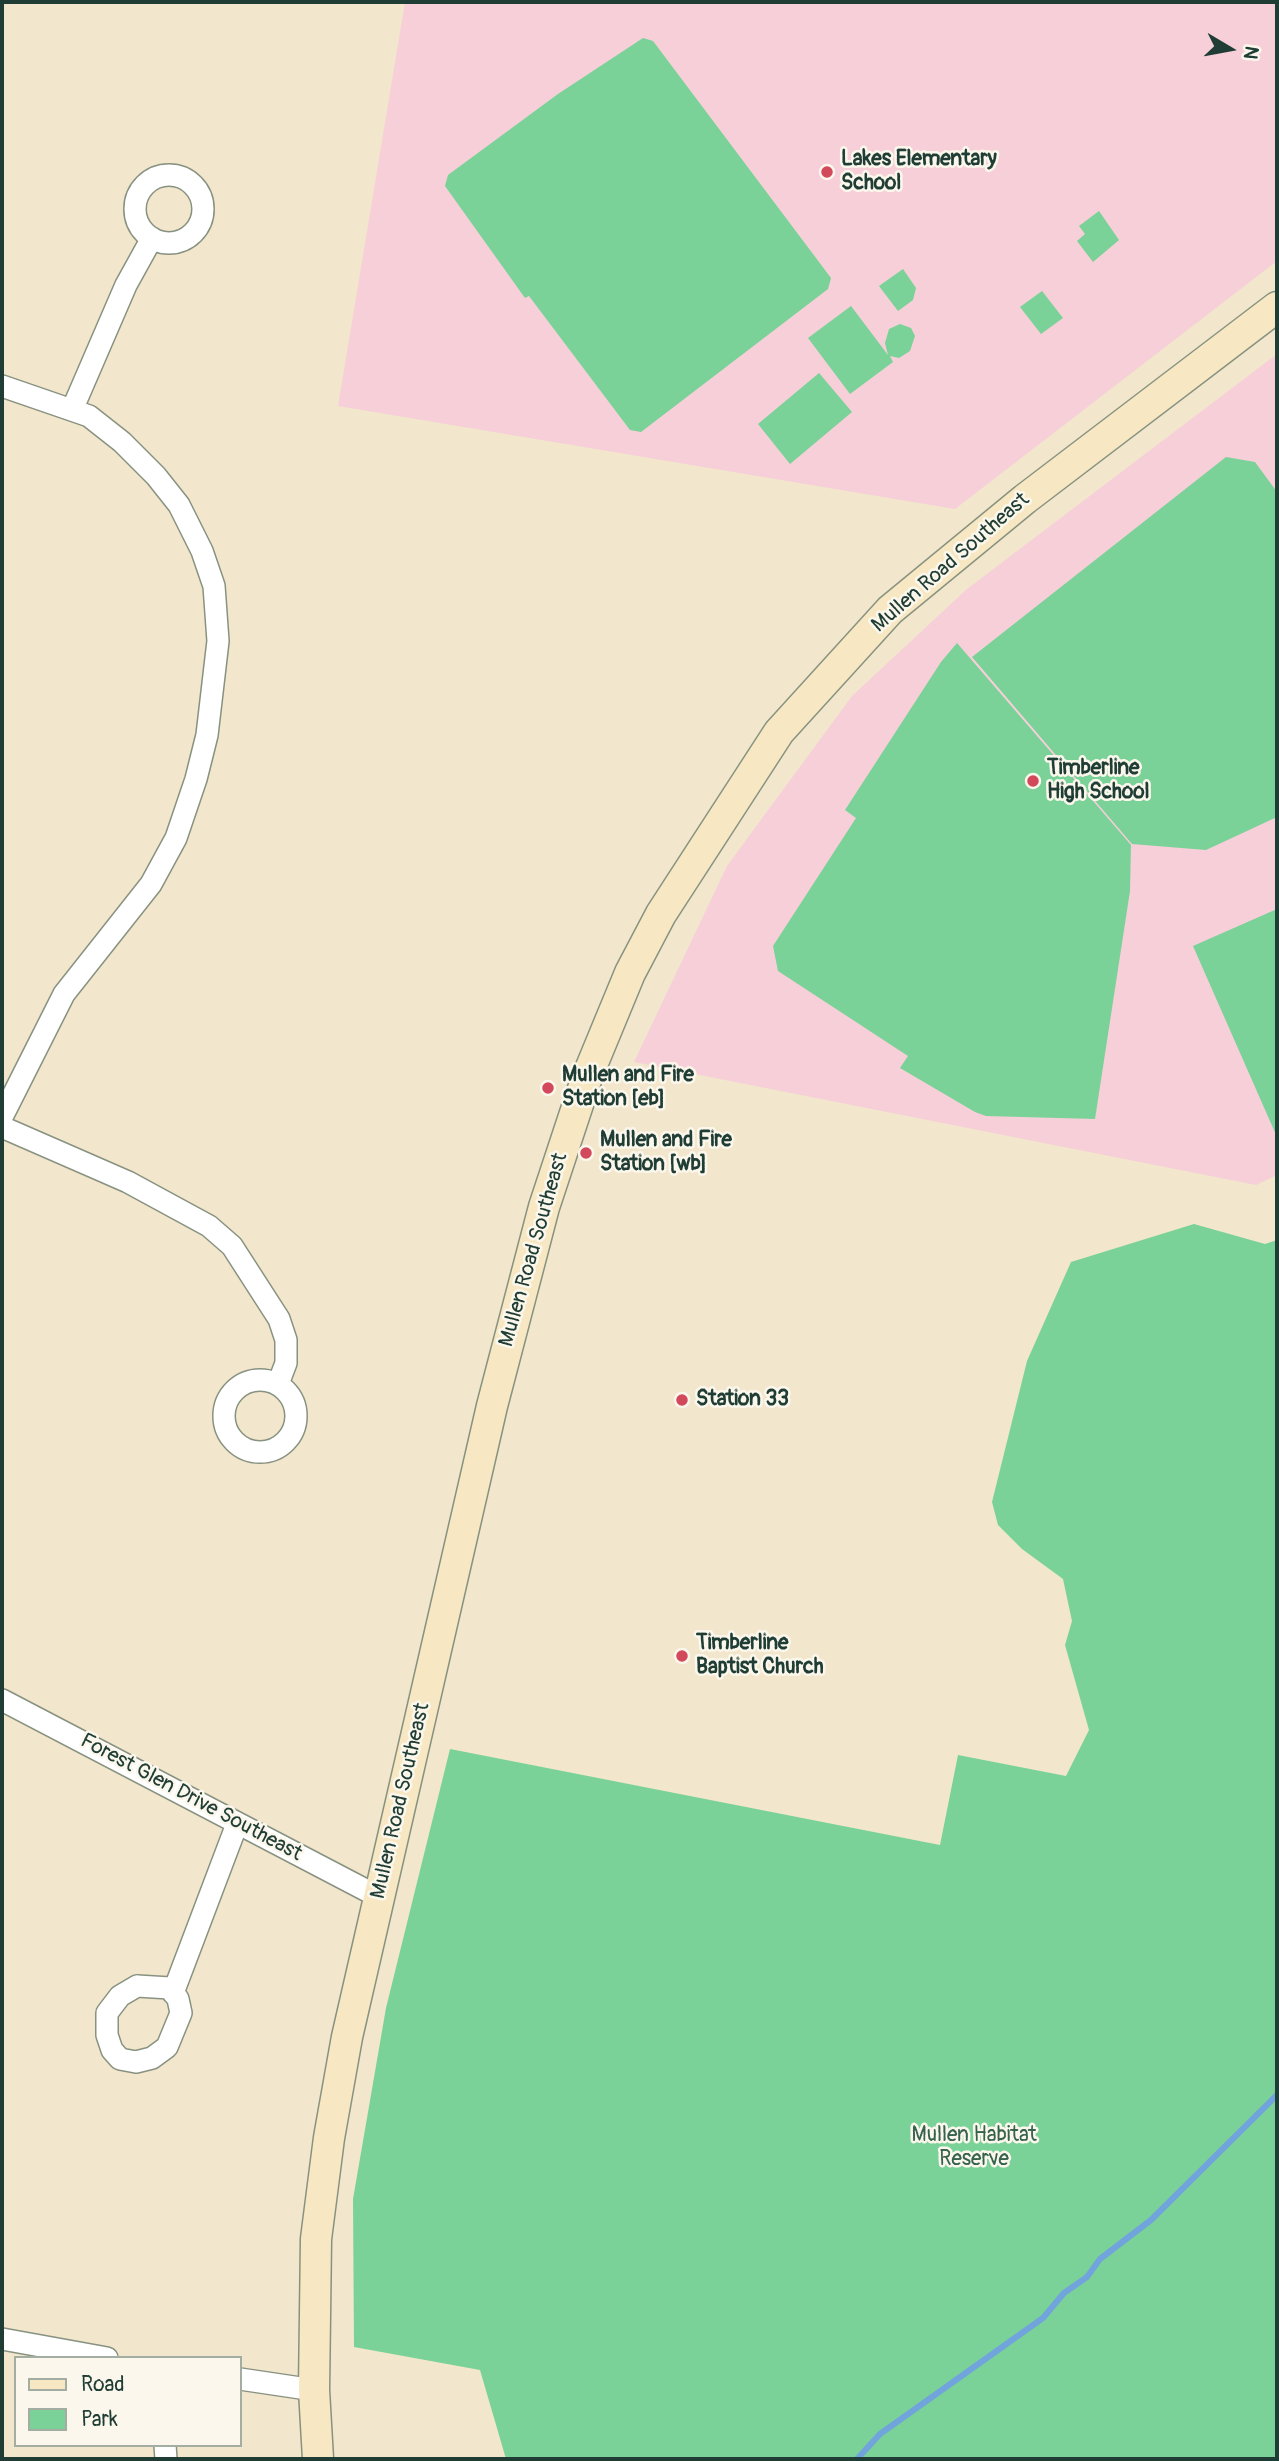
<!DOCTYPE html>
<html>
<head>
<meta charset="utf-8">
<style>
  body { margin:0 }
  #map { position:relative; width:1279px; height:2461px; overflow:hidden; background:#f2e6cc; font-family:Pangolin,sans-serif }
  canvas { display:block }
  .frame { position:absolute; inset:0; border:4px solid #1f3d34; pointer-events:none }
  .legend { position:absolute; left:14px; top:2356px; width:228px; height:91px; box-sizing:border-box; background:#fbf7ec; border:2px solid #a3ada2; margin:0; padding:9px 12px; list-style:none; font-size:21px; color:#1f3d34 }
  .legend li { display:flex; align-items:center; gap:14px; height:35px }
  .legend b { width:35px; border:2px solid #a3ada2 }
  .north { position:absolute; left:1195px; top:14px; width:70px; height:70px; -webkit-text-stroke:5px #fbf7ec; paint-order:stroke; rotate:100deg; font-size:19px; font-weight:700; line-height:28px; text-align:center; color:#1f3d34 }
  .north::after { content:''; display:block; margin:auto; width:24px; height:32px; background:#1f3d34; clip-path:polygon(50% 0,100% 100%,50% 72%,0 100%) }
</style>
</head>
<body>
<div id="map">
<canvas width="1279" height="2461"></canvas>
<div class="frame"></div>
<ul class="legend">
<li><b style="height:9px;background:#f7e8c3"></b>Road</li>
<li><b style="height:19px;background:#7ad298"></b>Park</li>
</ul>
<div class="north">N</div>
</div>
<script>
const context = document.querySelector('canvas').getContext('2d');
context.lineJoin = 'round';
function paint(path, color) { context.fillStyle = color; context.fill(path, 'evenodd'); }
const shape = rows => new Path2D(rows.map(r => 'M' + r).join(''));
function trace(path, color, width, dash) { context.strokeStyle = color; context.lineWidth = width; context.lineCap = dash ? 'butt' : 'round'; context.setLineDash(dash || []); context.stroke(path); }
function drawText(font, color, halo, rows, align = 'center') {
  context.font = font + ' Pangolin,sans-serif'; context.lineWidth = 5; context.setLineDash([]); context.textBaseline = 'middle'; context.strokeStyle = halo; context.fillStyle = color; for (const [text, x, y, turn = 0] of rows) {
    context.save(); context.translate(x, y); context.rotate((+turn || 0) * Math.PI / 180); context.textAlign = isNaN(turn) ? turn : align; if (halo) context.strokeText(text, 0, 0); context.fillText(text, 0, 0); context.restore();
  }
}
paint(shape([
  [405,2,1277,2,1277,261,955,509,338,406],
  [1277,354,1277,1175,1256,1185,634,1062,727,866,852,696,967,589]
]), '#f6cfd8');
paint(shape([
  [643,38,653,41,831,278,828,289,641,432,630,430,529,296,525,298,445,186,448,175,558,94],
  [1099,211,1119,240,1093,262,1077,241,1085,234,1079,226],
  [903,269,916,288,913,300,898,311,879,286],
  [1042,291,1063,318,1041,334,1020,307],
  [851,306,888,355,885,343,889,329,900,324,911,328,915,336,910,351,899,358,890,356,893,362,850,394,808,338],
  [819,373,852,412,790,464,758,424],
  [1226,457,1255,462,1277,492,1277,817,1206,850,1132,844,972,657],
  [957,643,1131,845,1130,891,1095,1119,986,1116,975,1112,900,1068,908,1056,778,971,773,946,856,818,845,810,941,662],
  [1277,909,1277,1137,1193,946],
  [1194,1224,1265,1244,1277,1240,1277,2459,506,2459,480,2370,354,2347,353,2199,386,2008,450,1749,940,1845,958,1755,1066,1776,1089,1730,1065,1645,1072,1621,1063,1579,1022,1549,998,1525,992,1502,1027,1361,1071,1262]
]), '#7ad298');
trace(shape([
  [857,2459,880,2434,1043,2318,1064,2293,1087,2277,1100,2259,1151,2220,1277,2095]
]), '#71a3dc', 6);
const street = shape([
  '135 209a34 34 0 1 1 68 0a34 34 0 1 1-68 0Z',
  [2,386,89,416,122,442,156,476,179,505,202,551,214,586,218,641,207,735,196,779,176,838,151,884,64,994,2,1117],
  [72,410,126,285,152,238],
  [2,1127,128,1182,209,1226,232,1246,279,1319,286,1340,286,1363,278,1384],
  '224 1416a36 36 0 1 1 72 0a36 36 0 1 1-72 0Z',
  [2,1700,379,1897],
  [137,1986,170,1988,178,1999,181,2013,167,2047,152,2058,136,2062,120,2059,112,2050,107,2035,107,2013,120,1996,137,1986],
  [173,1993,237,1824],
  [2,2339,107,2358],
  [240,2379,314,2390],
  [165,2445,166,2459]
]);
const secondary = shape([
  [318,2459,314,2390,316,2239,329,2138,347,2037,492,1406,544,1207,587,1077,630,973,661,914,779,732,890,610,1025,499,1277,307]
]);
trace(street, '#889280', 24);
trace(secondary, '#889280', 33);
trace(street, '#fff', 21);
trace(secondary, '#f7e8c3', 30);
for (const [x, y, r, color] of [
  [827,172,7,"#d1495b"],
  [1033,781,7,"#d1495b"],
  [548,1088,7,"#d1495b"],
  [586,1153,7,"#d1495b"],
  [682,1400,7,"#d1495b"],
  [682,1656,7,"#d1495b"]
]) { const dot = new Path2D(); dot.arc(x, y, r, 0, 2 * Math.PI); context.fillStyle = color; context.fill(dot); trace(dot, '#fbf7ec', 2.5); }
drawText('bold 21px', '#1f3d34', '#fbf7ec', [
  ["Lakes Elementary",841,160],
  ["School",841,184],
  ["Timberline",1047,769],
  ["High School",1047,793],
  ["Mullen and Fire",562,1076],
  ["Station [eb]",562,1100],
  ["Mullen and Fire",600,1141],
  ["Station [wb]",600,1165],
  ["Station 33",696,1400],
  ["Timberline",696,1644],
  ["Baptist Church",696,1668]
], 'left');
drawText('21px', '#1f3d34', '#fbf7ec', [
  ["Mullen Road Southeast",951,563,-41],
  ["Mullen Road Southeast",534,1250,-74],
  ["Forest Glen Drive Southeast",191,1798,28],
  ["Mullen Road Southeast",401,1801,-77]
]);
drawText('21px', '#36624d', '#fbf7ec', [
  ["Mullen Habitat",974,2136],
  ["Reserve",974,2160]
]);
</script>
</body>
</html>
